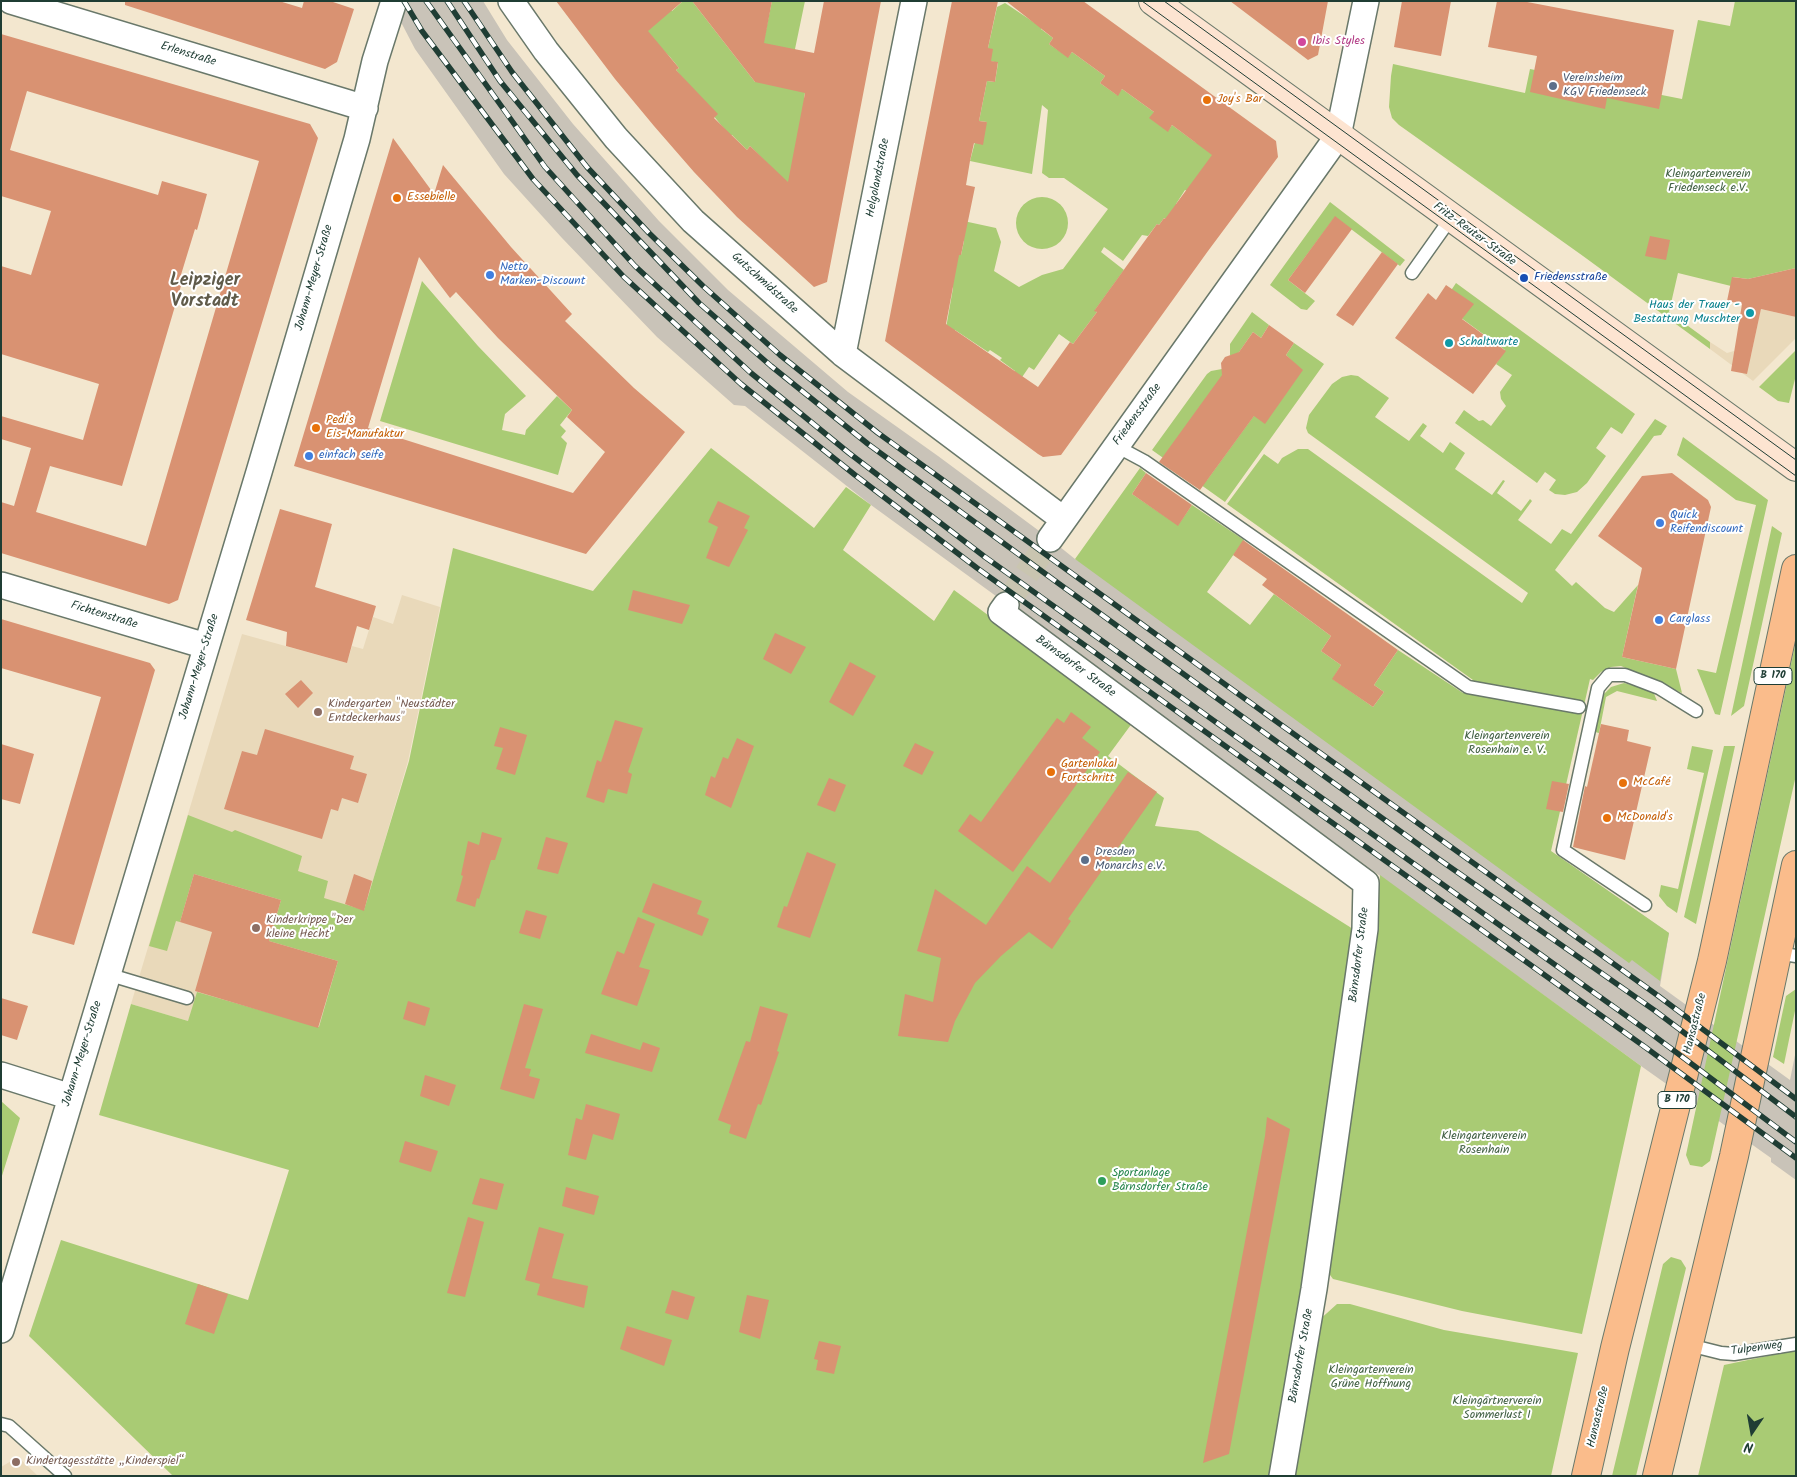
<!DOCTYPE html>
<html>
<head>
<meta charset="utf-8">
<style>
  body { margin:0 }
  #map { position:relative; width:1797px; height:1477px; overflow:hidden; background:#f3e7cf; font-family:Kalam,sans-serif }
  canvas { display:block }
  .frame { position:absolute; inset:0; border:2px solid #1f3d34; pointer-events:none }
  .north { position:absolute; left:1727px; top:1407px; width:50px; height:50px; -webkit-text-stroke:4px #fff; paint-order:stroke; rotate:192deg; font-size:14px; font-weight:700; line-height:20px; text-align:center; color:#1f3d34 }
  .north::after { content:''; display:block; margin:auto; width:18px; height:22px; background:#1f3d34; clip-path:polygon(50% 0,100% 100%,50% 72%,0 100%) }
</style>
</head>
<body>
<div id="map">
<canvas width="1797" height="1477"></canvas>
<div class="frame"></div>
<div class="north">N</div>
</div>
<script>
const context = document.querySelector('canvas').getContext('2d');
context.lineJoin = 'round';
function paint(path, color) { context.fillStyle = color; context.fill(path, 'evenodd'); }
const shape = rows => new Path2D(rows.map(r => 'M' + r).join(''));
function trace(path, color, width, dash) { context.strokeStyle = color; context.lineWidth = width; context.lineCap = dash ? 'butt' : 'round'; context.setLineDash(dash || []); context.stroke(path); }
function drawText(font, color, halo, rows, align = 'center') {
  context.font = font + ' Kalam,sans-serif'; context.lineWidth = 4; context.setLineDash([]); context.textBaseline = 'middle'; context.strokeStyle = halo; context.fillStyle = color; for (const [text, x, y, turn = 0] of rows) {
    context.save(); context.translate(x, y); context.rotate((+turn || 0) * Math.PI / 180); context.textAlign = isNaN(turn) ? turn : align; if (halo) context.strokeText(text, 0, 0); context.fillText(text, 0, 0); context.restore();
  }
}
paint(shape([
  [1761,309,1796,317,1796,338,1753,381,1710,349,1710,342,1727,353,1734,351,1751,355],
  [402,595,440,607,408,761,329,1031,188,1021,131,1004,242,634,347,663,352,646,363,649,373,617,393,624],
  [18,1457,38,1476,1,1476,1,1467]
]), '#e9d9ba');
paint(shape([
  [390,1,483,1,507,40,573,124,659,221,728,290,848,392,938,456,1050,539,1075,559,1302,679,1669,933,1660,986,1790,1080,1796,1050,1796,1180,1771,1162,1771,1158,1641,1066,871,505,745,406,734,405,657,337,562,238,504,174,415,49]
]), '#c9c3b8');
paint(shape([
  [664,1,672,11,683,1,692,1,755,82,772,1,805,1,795,49,808,77,804,98,810,99,799,195,750,146,747,150,732,135,730,136,676,70,679,68,670,57,640,28],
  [1735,1,1796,1,1796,268,1748,279,1733,277,1731,286,1678,273,1669,312,1710,342,1710,349,1583,256,1399,125,1392,118,1389,107,1391,76,1393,64,1525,93,1530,69,1682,99,1698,20,1730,26],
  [1005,3,1041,27,1041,29,1053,38,1049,44,1068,57,1072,52,1105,76,1100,83,1117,95,1122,89,1154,112,1168,131,1172,125,1195,142,1214,150,1216,160,1187,191,1185,190,1176,204,1177,206,1167,220,1164,218,1159,225,1157,224,1148,236,1142,235,1123,261,1104,247,1101,252,1124,270,1095,310,1097,312,1073,344,1059,334,1034,370,1029,367,1018,383,1011,378,1015,371,1000,360,1002,358,990,350,988,352,955,330,952,333,946,328,953,288,953,254,961,255,964,241,959,220,996,228,1001,242,994,271,1019,287,1042,275,1063,269,1108,209,1064,178,1049,178,1042,173,1048,110,1042,105,1032,174,970,161,975,142,987,122,979,121,987,81,995,82,998,63,991,61,988,48,997,7],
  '1016 223a26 26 0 1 1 52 0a26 26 0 1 1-52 0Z',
  [1330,202,1405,260,1400,266,1335,217,1288,280,1315,301,1307,310,1301,309,1270,285],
  [422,281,478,346,526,396,505,414,502,430,525,435,526,430,557,396,572,410,560,425,566,431,561,437,567,443,558,475,380,421],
  [1456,283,1635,414,1622,434,1611,427,1596,448,1606,456,1587,483,1577,492,1565,495,1555,494,1549,490,1556,480,1545,472,1537,483,1455,423,1464,410,1479,421,1483,420,1491,426,1506,406,1501,399,1500,392,1512,375,1496,364,1505,350,1442,304],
  [1252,312,1269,325,1261,338,1253,332,1235,358,1230,355,1230,344],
  [1294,343,1324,364,1225,502,1152,450,1207,374,1211,371,1222,369,1225,372,1207,480,1293,362,1286,355],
  [1796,350,1796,375,1789,403,1778,401,1759,387],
  [1351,375,1358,376,1389,398,1375,417,1409,441,1423,423,1427,426,1420,436,1443,453,1450,442,1465,453,1455,469,1492,495,1503,480,1505,481,1497,493,1521,511,1530,499,1532,501,1518,520,1551,544,1562,529,1571,534,1655,419,1667,426,1661,435,1654,436,1555,570,1572,586,1576,582,1605,608,1614,612,1638,585,1622,657,1676,669,1682,693,1621,666,1611,667,1601,672,1593,680,1590,679,1551,851,1669,933,1660,981,1632,960,1629,963,1075,559,1140,468,1146,473,1132,494,1178,525,1192,505,1244,540,1207,592,1250,625,1274,594,1331,636,1321,651,1341,665,1333,679,1373,707,1384,692,1374,685,1398,650,1463,693,1473,680,1227,504,1264,454,1278,464,1282,458,1298,449,1308,449,1522,603,1528,593,1308,433,1306,428,1309,415,1332,384,1342,377],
  [1683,437,1768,500,1720,715,1715,714,1697,669,1716,673,1756,505,1736,500,1677,455],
  [711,448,814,528,846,487,871,505,843,550,934,621,954,590,1133,722,1108,756,1164,798,1155,826,1198,831,1353,929,1306,1286,1271,1476,173,1476,29,1336,61,1240,248,1300,289,1170,99,1115,131,1004,188,1021,197,992,319,1027,338,961,269,941,281,900,194,874,180,922,176,921,167,951,149,946,188,815,232,832,235,830,302,856,298,871,328,881,324,898,364,910,409,761,453,548,593,591],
  [1772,526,1782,533,1744,706,1731,716],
  [1796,641,1796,775,1710,1161,1702,1167,1690,1165,1686,1155],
  [1624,683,1653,691,1657,701,1617,691,1606,697,1599,733,1595,732,1603,695,1611,687],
  [1692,746,1713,750,1677,913,1667,906,1659,896,1661,885,1678,889,1704,773,1687,769],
  [1724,746,1735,746,1696,924,1684,917],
  [1380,875,1641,1066,1582,1334,1462,1311,1333,1279,1327,1271,1376,935],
  [1796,989,1796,1006,1784,1064,1773,1057,1786,996],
  [1,1101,20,1118,1,1179],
  [1671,1257,1681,1260,1686,1268,1636,1476,1612,1476,1663,1264],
  [1337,1304,1350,1304,1444,1330,1578,1353,1551,1476,1292,1476,1317,1322],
  [1796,1350,1796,1476,1698,1476,1724,1365]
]), '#a9cb74');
paint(shape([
  [125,1,279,1,302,8,304,1,330,1,354,9,337,62,325,69,125,5],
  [556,1,683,1,648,31,679,68,676,70,718,114,714,118,747,150,750,146,788,182,805,93,755,82,692,1,772,1,764,43,814,53,824,1,881,1,827,282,814,287,737,217,694,172,654,126,615,79],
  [952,1,998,1,988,48,993,49,991,61,998,62,995,82,987,81,979,121,987,122,983,145,974,143,970,161,966,185,975,187,961,255,959,255,946,324,1038,387,1070,342,1073,344,1097,312,1094,311,1157,224,1159,225,1164,218,1165,219,1212,155,1172,125,1168,132,1149,118,1154,112,1122,89,1118,96,1100,83,1105,76,1072,52,1068,58,1049,44,1053,38,1006,1,1083,1,1276,141,1278,157,1208,251,1061,455,1043,457,1038,454,885,341],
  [1230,1,1328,1,1318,55,1308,60],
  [1402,1,1451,1,1441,56,1394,47],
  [1497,1,1522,1,1674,30,1659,109,1607,98,1605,109,1530,92,1537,56,1488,47],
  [1,34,310,124,318,138,178,600,169,604,1,553,1,502,14,506,31,448,1,439,1,416,83,440,99,384,1,354,1,266,31,275,51,211,1,196],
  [27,91,259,161,146,546,36,512,50,466,122,486,183,279,180,278,195,229,197,230,207,194,162,181,158,195,10,150],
  [393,138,434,194,443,165,511,247,572,314,565,321,634,388,685,432,586,554,294,466],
  [419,257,450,298,456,292,498,338,572,410,567,417,605,452,573,493,368,428],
  [1335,216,1352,229,1305,293,1288,280],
  [1650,236,1670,240,1666,260,1645,256],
  [1382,252,1398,264,1353,326,1336,315],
  [1796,268,1796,317,1761,309,1747,374,1731,371,1742,304,1727,301,1732,277,1748,279],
  [1446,285,1474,304,1462,319,1506,351,1473,394,1395,338,1428,293,1436,300],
  [1269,325,1294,343,1286,355,1303,370,1265,424,1254,416,1200,490,1159,462,1222,375,1221,363,1225,357,1239,352,1253,332,1261,338],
  [1146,473,1192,505,1178,526,1132,494],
  [1672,473,1708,500,1711,507,1676,669,1622,657,1642,568,1598,536,1642,476],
  [718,501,750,516,744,528,748,530,729,567,706,558,718,527,708,522],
  [280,509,332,524,315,587,376,606,369,630,357,626,347,663,286,646,287,632,246,620],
  [1243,540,1398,650,1374,685,1384,692,1373,707,1332,679,1341,665,1321,651,1331,636,1262,585,1267,579,1233,555],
  [633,590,690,605,682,624,628,610],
  [1,619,150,663,155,670,74,945,32,933,101,697,1,668],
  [775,633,806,647,791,674,763,659],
  [850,662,876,676,853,716,829,702],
  [301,680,313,693,298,708,285,694],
  [1071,712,1091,727,1082,738,1100,752,1013,872,958,831,970,814,981,822,1057,718,1064,723],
  [615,720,643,728,628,772,632,774,627,794,608,789,604,803,586,797,597,760,601,762],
  [1601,724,1629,730,1627,741,1651,747,1625,860,1573,847,1585,786,1587,787],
  [500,727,527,735,515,775,496,769,503,748,494,746],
  [265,729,354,756,350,769,367,774,358,803,342,798,338,811,331,809,322,839,224,809,242,751,257,755],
  [737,738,754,746,731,808,705,795,711,776,715,778,723,757,728,759],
  [915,743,934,752,922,775,903,766],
  [1,744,34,754,20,804,1,799],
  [1128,772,1157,792,1068,919,1071,921,1052,949,1029,932,1001,956,975,983,955,1021,948,1042,898,1036,905,994,933,1002,941,958,917,951,935,889,986,925,1027,866,1050,883],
  [829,778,846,785,835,812,817,805],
  [1552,781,1569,784,1563,812,1546,809],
  [482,832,502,838,495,860,491,860,479,899,477,898,475,907,456,901,463,876,461,875,468,841,479,845],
  [546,837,568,843,558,874,537,869],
  [807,852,836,864,810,938,777,927,784,906,787,907],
  [194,874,281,900,269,941,338,961,318,1028,195,991,212,932,180,922],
  [354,874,372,881,364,911,345,904],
  [653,883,702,901,697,914,709,919,702,936,642,912],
  [526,910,547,916,540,939,519,933],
  [638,917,655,924,639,967,650,970,637,1006,601,994,617,951,624,954],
  [1,998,28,1006,17,1040,1,1035],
  [408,1001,430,1008,425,1026,403,1019],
  [524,1004,543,1009,525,1068,531,1069,529,1076,540,1079,534,1099,500,1089],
  [760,1006,788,1014,777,1051,779,1052,761,1105,758,1104,746,1139,729,1133,731,1125,718,1120,746,1041,750,1042],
  [591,1034,640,1050,643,1042,660,1048,652,1072,585,1053],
  [425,1075,456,1085,449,1106,420,1096],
  [586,1104,620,1114,613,1140,593,1134,586,1160,568,1155,576,1118,582,1120],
  [1267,1117,1290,1129,1229,1454,1203,1463,1265,1136],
  [405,1141,438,1151,431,1172,399,1162],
  [480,1178,504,1184,497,1210,472,1204],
  [566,1187,599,1196,594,1215,562,1206],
  [468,1217,484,1222,465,1297,447,1293],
  [539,1227,564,1234,552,1278,588,1286,584,1308,537,1295,540,1284,525,1280],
  [198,1284,228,1294,214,1334,185,1324],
  [672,1290,695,1297,688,1320,665,1313],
  [747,1295,769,1300,760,1339,739,1332],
  [627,1326,672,1340,664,1366,620,1349],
  [819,1341,841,1346,834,1374,816,1370,818,1360,814,1359]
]), '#d99272');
trace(shape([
  [1006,605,1050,539]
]), '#c9c5b0', 25, [25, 12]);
const lane = shape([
  [1412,273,1451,218],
  [1116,446,1144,461,1468,687,1579,707],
  [1645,905,1563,850,1598,688,1609,675,1625,675,1659,688,1696,711],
  [1777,953,1796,956],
  [107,974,187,998],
  [1689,1345,1721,1353,1734,1354,1796,1344],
  [1,1424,9,1426,65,1476]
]);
const street = shape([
  [11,1,365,108],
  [511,1,546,51,616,138,693,221,843,354,1063,519],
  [843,354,914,1],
  [1050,539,1338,136,1366,1],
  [1,585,206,646],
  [1006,605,1001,612,1366,883,1365,929,1314,1289,1282,1476],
  [1,1075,71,1097],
  [1,1330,259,472,357,139,375,61,394,1]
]);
const secondary = shape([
  [1153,1,1796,467]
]);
const primary = shape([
  [1586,1476,1615,1348,1712,961,1796,569],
  [1657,1476,1734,1156,1796,865]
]);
trace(lane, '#69786a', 15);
trace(street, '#69786a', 28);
trace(secondary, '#69786a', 30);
trace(primary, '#69786a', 30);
trace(lane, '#fff', 12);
trace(street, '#fff', 25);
trace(secondary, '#fde4d1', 28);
trace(primary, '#fabc8b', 28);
trace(shape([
  [1142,1,1796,476],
  [1164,1,1796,460]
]), '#1f3d34', 1);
const rail = shape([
  [404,1,422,31,533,179,624,277,741,384,855,475,977,568,1645,1047,1796,1158],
  [426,1,545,167,635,266,751,373,849,453,985,557,1649,1032,1796,1142],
  [447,1,500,81,577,175,699,303,771,366,868,444,1058,583,1440,860,1654,1010,1796,1117],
  [464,1,512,72,587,167,649,233,703,286,780,355,878,433,1266,714,1657,995,1796,1099]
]);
trace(rail, '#1f3d34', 5.5);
trace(rail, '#fff', 4, [11]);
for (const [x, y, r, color] of [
  [1302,42,5,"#d1479c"],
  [1553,86,5,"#5c6f8a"],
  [1207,100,5,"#e8710a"],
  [397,198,5,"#e8710a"],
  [490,275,5,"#3f7fe0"],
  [1524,278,5,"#1a4fb4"],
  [1750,313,5,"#0f9aa8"],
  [1449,343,5,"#0f9aa8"],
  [316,428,5,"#e8710a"],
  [309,456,5,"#3f7fe0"],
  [1660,523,5,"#3f7fe0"],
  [1659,620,5,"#3f7fe0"],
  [318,712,5,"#8d6e63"],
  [1051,772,5,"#e8710a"],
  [1623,783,5,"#e8710a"],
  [1607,818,5,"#e8710a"],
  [1085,860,5,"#5c6f8a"],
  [256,928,5,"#8d6e63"],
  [1102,1181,5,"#2e9e5b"],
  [16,1462,5,"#8d6e63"]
]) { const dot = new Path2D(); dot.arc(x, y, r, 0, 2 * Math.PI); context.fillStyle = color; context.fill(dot); trace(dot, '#fff', 2); }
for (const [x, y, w] of [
  [1773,676,38],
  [1677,1100,38]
]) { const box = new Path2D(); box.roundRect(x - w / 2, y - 8.5, w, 17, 4); context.fillStyle = '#fff'; context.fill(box); trace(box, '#1f3d34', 1); }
drawText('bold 11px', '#1f3d34', null, [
  ["B 170",1773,676],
  ["B 170",1677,1100]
]);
drawText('12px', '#b23c85', '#fff', [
  ["Ibis Styles",1312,42]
], 'left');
drawText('12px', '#1f3d34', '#fff', [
  ["Erlenstraße",188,55,17],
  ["Helgolandstraße",879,178,-79],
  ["Fritz-Reuter-Straße",1474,235,36],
  ["Johann-Meyer-Straße",315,278,-74],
  ["Gutschmidstraße",764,284,42],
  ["Friedensstraße",1138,415,-54],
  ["Fichtenstraße",104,616,17],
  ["Johann-Meyer-Straße",200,667,-73],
  ["Bärnsdorfer Straße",1075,667,36],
  ["Bärnsdorfer Straße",1360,955,-83],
  ["Hansastraße",1696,1024,-76],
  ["Johann-Meyer-Straße",83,1054,-73],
  ["Tulpenweg",1757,1349,-8],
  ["Bärnsdorfer Straße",1302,1356,-80],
  ["Hansastraße",1599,1417,-77]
]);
drawText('12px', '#4e5e75', '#fff', [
  ["Vereinsheim",1563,79],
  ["KGV Friedenseck",1563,93],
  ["Dresden",1095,853],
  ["Monarchs e.V.",1095,867]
], 'left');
drawText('12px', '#c56008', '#fff', [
  ["Joy's Bar",1217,100],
  ["Essebielle",407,198],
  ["Pedi's",326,421],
  ["Eis-Manufaktur",326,435],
  ["Gartenlokal",1061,765],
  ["Fortschritt",1061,779],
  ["McCafé",1633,783],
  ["McDonald's",1617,818]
], 'left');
drawText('12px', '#426044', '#fff', [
  ["Kleingartenverein",1708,175],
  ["Friedenseck e.V.",1708,189],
  ["Kleingartenverein",1507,737],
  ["Rosenhain e. V.",1507,751],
  ["Kleingartenverein",1484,1137],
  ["Rosenhain",1484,1151],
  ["Kleingartenverein",1371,1371],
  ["Grüne Hoffnung",1371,1385],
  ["Kleingärtnerverein",1497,1402],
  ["Sommerlust I",1497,1416]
]);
drawText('12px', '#366cbe', '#fff', [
  ["Netto",500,268],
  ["Marken-Discount",500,282],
  ["einfach seife",319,456],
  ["Quick",1670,516],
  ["Reifendiscount",1670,530],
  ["Carglass",1669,620]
], 'left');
drawText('12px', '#164399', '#fff', [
  ["Friedensstraße",1534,278]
], 'left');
drawText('12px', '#0d838f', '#fff', [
  ["Haus der Trauer -",1740,306],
  ["Bestattung Muschter",1740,320],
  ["Schaltwarte",1459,343,"left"]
], 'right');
drawText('12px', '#785e54', '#fff', [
  ["Kindergarten \"Neustädter",328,705],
  ["Entdeckerhaus\"",328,719],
  ["Kinderkrippe \"Der",266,921],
  ["kleine Hecht\"",266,935],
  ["Kindertagesstätte „Kinderspiel“",26,1462]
], 'left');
drawText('12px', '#27864d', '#fff', [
  ["Sportanlage",1112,1174],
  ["Bärnsdorfer Straße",1112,1188]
], 'left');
drawText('bold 18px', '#605b4a', '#fff', [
  ["Leipziger",205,282],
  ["Vorstadt",205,303]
]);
</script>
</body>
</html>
